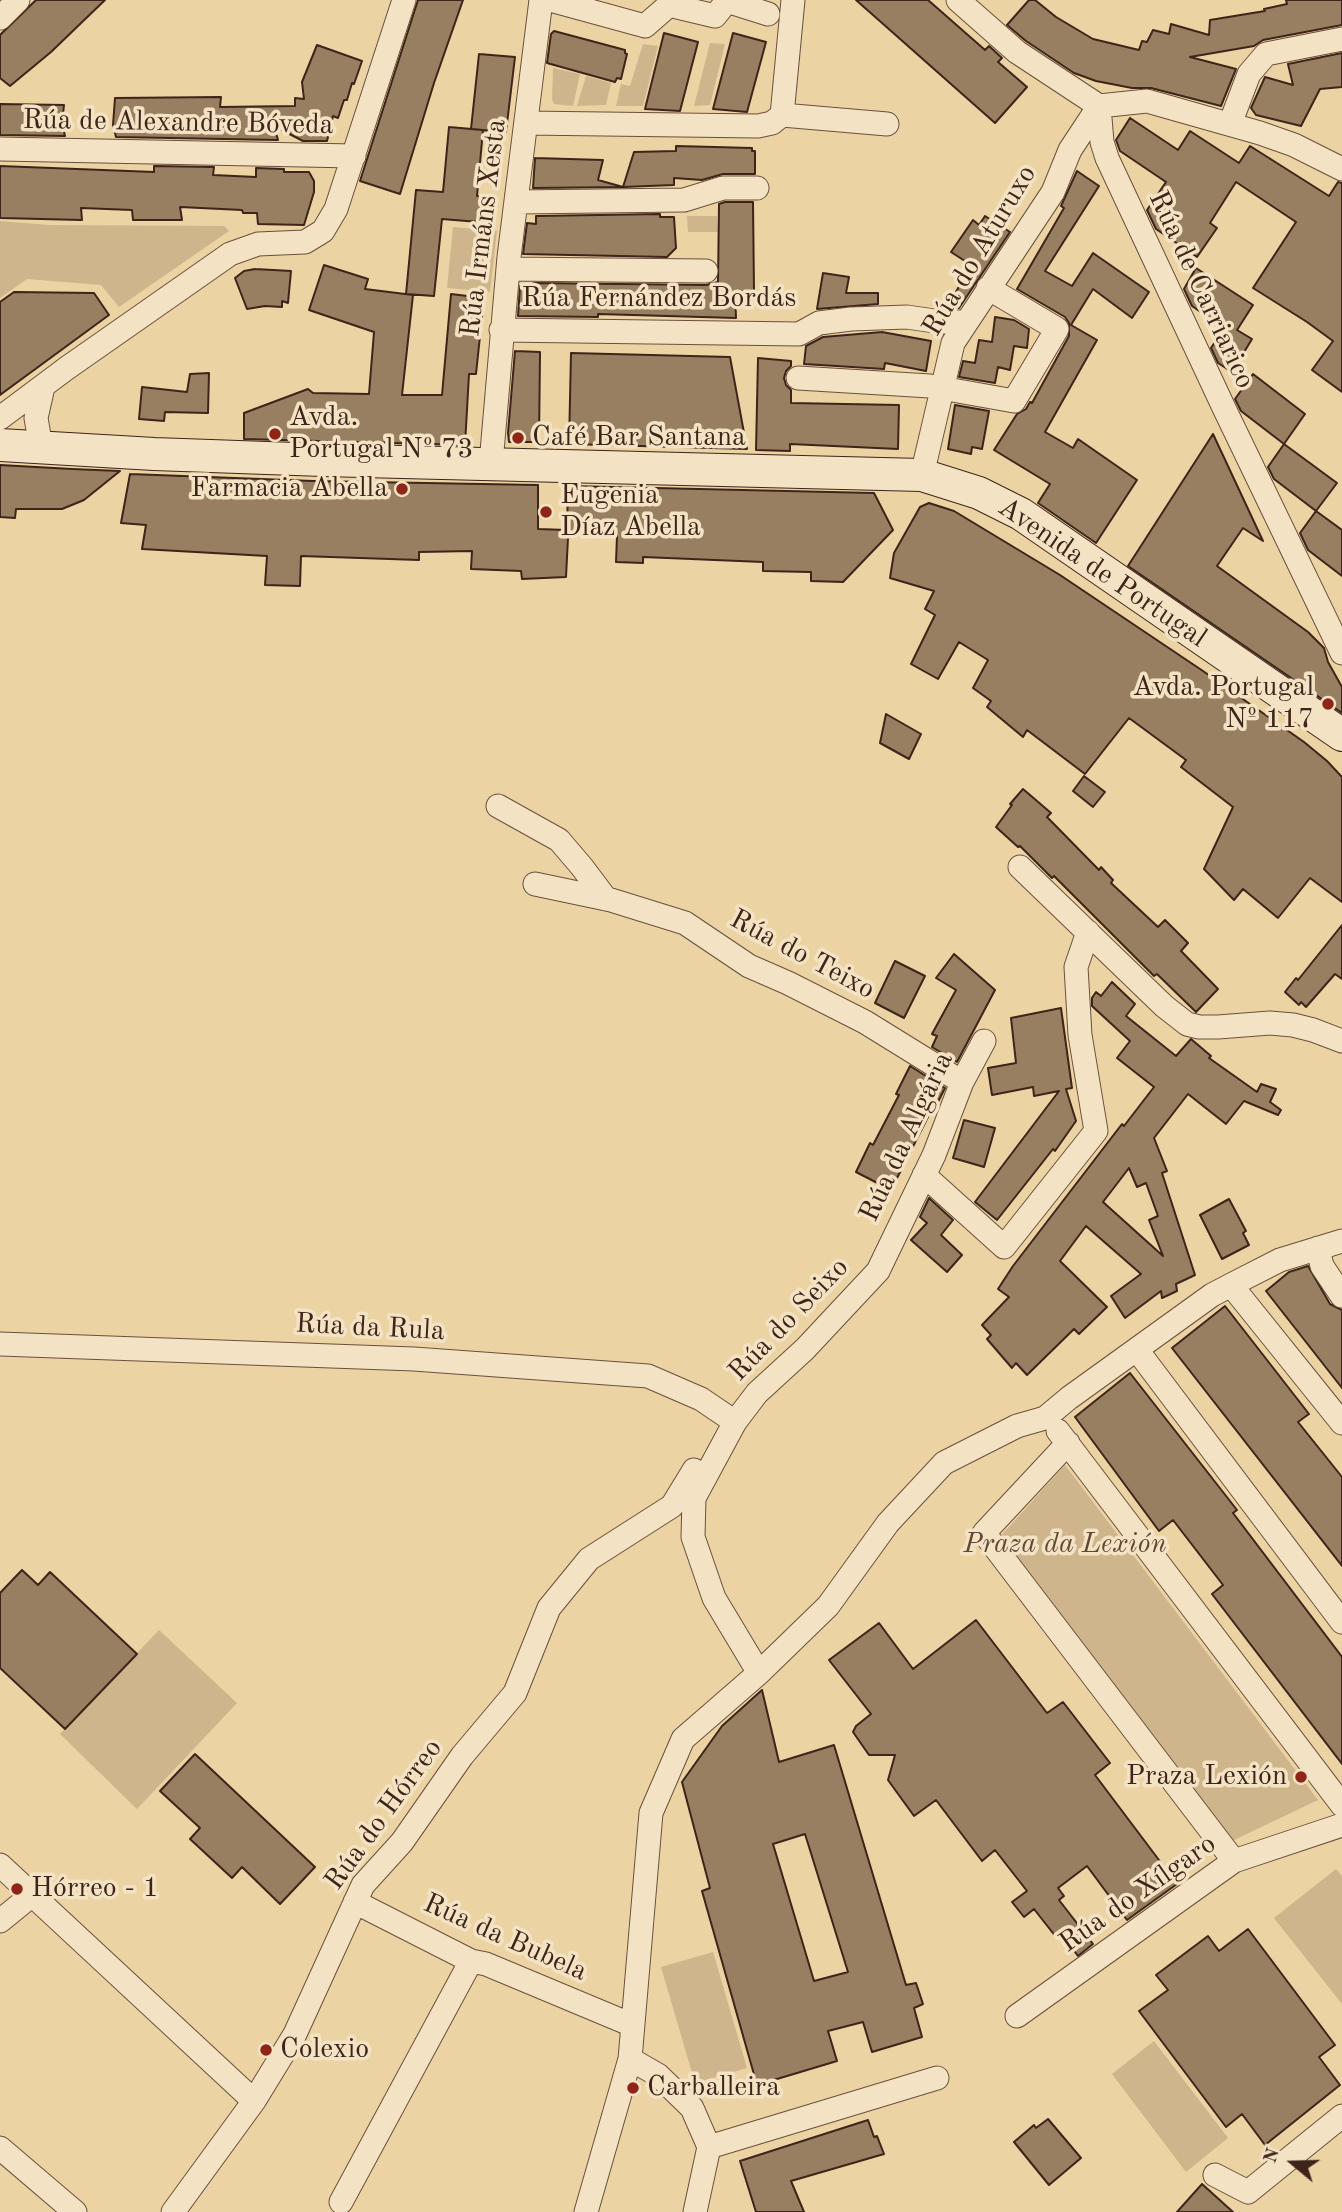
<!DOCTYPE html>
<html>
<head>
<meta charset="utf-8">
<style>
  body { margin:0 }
  #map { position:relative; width:1342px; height:2212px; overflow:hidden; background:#ecd3a4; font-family:"Old Standard TT",serif }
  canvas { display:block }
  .north { position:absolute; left:1258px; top:2128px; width:70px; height:70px; -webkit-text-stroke:5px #f3e2c4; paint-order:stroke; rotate:289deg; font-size:19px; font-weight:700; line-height:28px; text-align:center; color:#3e2419 }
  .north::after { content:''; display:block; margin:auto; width:24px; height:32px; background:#3e2419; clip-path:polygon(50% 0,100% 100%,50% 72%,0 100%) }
</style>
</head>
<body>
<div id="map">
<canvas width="1342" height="2212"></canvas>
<div class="north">N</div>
</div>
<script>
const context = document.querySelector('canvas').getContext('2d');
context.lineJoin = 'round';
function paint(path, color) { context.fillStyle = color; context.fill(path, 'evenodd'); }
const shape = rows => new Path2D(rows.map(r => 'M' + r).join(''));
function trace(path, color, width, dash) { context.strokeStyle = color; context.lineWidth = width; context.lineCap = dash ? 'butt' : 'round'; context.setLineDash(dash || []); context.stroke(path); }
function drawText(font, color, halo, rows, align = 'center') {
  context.font = font + ' "Old Standard TT",serif'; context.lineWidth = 7; context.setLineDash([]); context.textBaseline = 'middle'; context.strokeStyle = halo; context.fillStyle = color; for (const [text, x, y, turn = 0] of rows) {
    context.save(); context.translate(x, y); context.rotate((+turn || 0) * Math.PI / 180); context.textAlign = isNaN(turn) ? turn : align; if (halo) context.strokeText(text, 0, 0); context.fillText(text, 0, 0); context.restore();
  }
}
paint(shape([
  [710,43,725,44,710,105,694,106],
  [643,44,658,46,643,106,616,106,621,84,630,86],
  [553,68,580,74,573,106,554,104,552,99],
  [586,76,611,83,606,105,577,106],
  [687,216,717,216,718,232,688,232],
  [0,221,49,225,224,226,229,231,119,307,101,285,27,279,0,298],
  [453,227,497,231,490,292,447,288],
  [1065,1465,1318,1800,1232,1841,998,1539],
  [159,1630,237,1703,137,1809,60,1734],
  [1336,1869,1342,1876,1342,2004,1274,1918],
  [713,1952,747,2068,695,2083,661,1967],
  [1154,2041,1228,2138,1186,2172,1112,2074]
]), '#ceb58c');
const building = shape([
  [36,0,105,0,51,52,10,86,0,78,0,35,36,0],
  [418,0,463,0,434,83,400,194,360,181,418,0],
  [856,0,928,0,985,50,989,46,1002,58,998,62,1027,87,995,123,856,0],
  [1029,0,1035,0,1056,17,1093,39,1139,50,1142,41,1147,42,1153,30,1169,34,1171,24,1209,35,1210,20,1265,11,1264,9,1287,4,1286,0,1342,0,1342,25,1263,40,1254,46,1190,57,1236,69,1221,106,1151,88,1132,88,1096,81,1074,73,1026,41,1007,25,1029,0],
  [554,31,625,50,625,53,627,54,621,79,617,78,615,82,547,63,551,34,554,31],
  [664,33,698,42,680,111,645,109,664,33],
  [733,33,766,42,747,112,713,109,733,33],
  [317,45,362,61,354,84,352,83,347,100,344,100,338,118,333,116,327,141,303,141,274,126,278,140,116,137,113,125,115,98,221,97,220,107,295,106,295,98,304,99,302,82,317,45],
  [1342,53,1342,87,1320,89,1301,126,1256,115,1251,108,1265,77,1293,85,1288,64,1342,53],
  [479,54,515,57,506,132,471,129,479,54],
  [0,104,64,105,62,123,65,136,0,135,0,104],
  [1130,118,1178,150,1190,131,1239,163,1250,146,1329,196,1338,182,1342,183,1342,392,1312,370,1333,341,1307,322,1253,288,1296,222,1236,182,1210,223,1217,228,1197,257,1156,229,1147,210,1166,182,1120,151,1116,140,1130,118],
  [449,127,483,130,477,196,493,197,491,223,442,219,434,296,406,294,416,190,443,192,449,127],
  [676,146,752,148,752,151,755,151,755,174,723,174,702,180,674,178,674,185,623,187,634,152,676,151,676,146],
  [535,158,603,160,598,180,623,187,533,188,535,158],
  [0,166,154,172,154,166,214,167,213,175,256,177,256,168,284,169,284,172,309,172,314,181,314,192,304,225,258,224,257,213,243,213,242,210,180,207,182,220,133,220,132,210,81,208,82,220,0,218,0,166],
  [1077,171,1099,186,1045,271,1072,286,1093,253,1149,292,1132,318,1093,289,1071,325,1097,340,1045,432,1073,448,1078,439,1137,480,1096,543,1038,503,1050,484,994,450,1017,414,1026,409,1030,402,1032,403,1069,336,1069,323,1065,317,1017,289,1064,208,1061,206,1077,171],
  [725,202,753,202,754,291,735,292,736,318,598,314,598,317,518,316,520,286,533,287,533,283,706,285,718,282,719,204,725,202],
  [660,214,660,217,674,217,676,248,667,257,523,254,527,223,536,224,536,216,660,214],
  [985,216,1010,232,959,308,947,308,971,265,951,252,973,220,979,225,985,216],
  [324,265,368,279,365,289,413,295,402,395,442,395,451,294,484,298,476,374,469,374,465,445,244,439,244,413,308,389,313,393,369,394,374,332,309,310,324,265],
  [1196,268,1253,305,1237,330,1252,339,1232,372,1218,363,1211,348,1224,328,1192,306,1184,289,1196,268],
  [255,269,291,271,288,303,282,301,282,307,265,306,247,309,235,278,244,271,255,269],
  [823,273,849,277,846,293,878,293,878,304,817,309,823,273],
  [14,292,94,293,109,315,0,395,0,302,14,292],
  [995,317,1014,320,1029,329,1027,348,1014,346,1010,370,998,367,995,383,959,377,963,361,975,363,979,340,992,342,995,317],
  [882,332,931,341,926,371,885,363,884,369,804,364,806,346,823,337,882,332],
  [515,351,540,352,539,442,509,442,508,433,515,351],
  [571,353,730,357,747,449,569,444,571,353],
  [758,358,791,361,791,366,786,371,784,378,786,385,791,390,791,403,899,405,898,449,790,444,790,451,756,450,758,358],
  [209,373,208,413,165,412,164,421,139,419,142,387,187,392,190,374,209,373],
  [1253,374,1305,414,1284,444,1241,411,1235,399,1253,374],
  [955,405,989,411,982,449,972,447,971,454,948,449,955,405],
  [1213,434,1263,541,1243,528,1217,566,1308,632,1324,648,1328,662,1342,687,1342,713,1128,566,1213,434],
  [1284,444,1337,483,1316,511,1274,479,1268,467,1284,444],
  [0,465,72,469,120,471,84,500,62,509,16,509,15,518,0,517,0,465],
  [130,474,313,481,538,485,538,529,567,530,568,486,874,493,893,530,843,582,811,581,811,572,763,571,763,562,643,557,643,563,616,562,617,536,592,529,568,538,566,577,522,579,521,571,471,569,472,551,419,552,419,560,301,556,300,586,265,585,267,556,142,549,146,525,121,523,130,474],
  [929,503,954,511,1060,575,1203,671,1304,742,1327,761,1342,777,1342,902,1310,878,1278,918,1243,889,1234,900,1204,869,1233,807,1181,767,1186,760,1129,718,1085,774,1027,730,1023,737,987,707,991,701,973,688,988,660,959,642,938,679,911,664,935,615,925,609,934,591,890,578,894,553,920,507,929,503],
  [1316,511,1342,530,1342,576,1308,550,1300,533,1316,511],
  [886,714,921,734,909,759,880,743,886,714],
  [1084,776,1105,792,1093,807,1073,791,1084,776],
  [1023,789,1051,813,1047,817,1099,870,1101,867,1113,880,1111,883,1158,927,1165,920,1188,943,1181,951,1218,989,1196,1012,1157,974,1154,976,1054,876,1052,878,1020,846,1018,847,996,827,1012,805,1010,804,1023,789],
  [1342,925,1342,979,1335,974,1306,1007,1301,1002,1299,1005,1285,992,1296,978,1298,980,1342,925],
  [954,954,995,990,957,1062,932,1047,937,1036,932,1034,956,990,936,978,954,954],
  [895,961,925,976,904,1018,875,1003,895,961],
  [1112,982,1135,1004,1126,1016,1176,1056,1191,1039,1211,1056,1209,1058,1257,1092,1261,1084,1276,1089,1270,1102,1281,1110,1278,1115,1244,1101,1226,1124,1188,1094,1154,1138,1167,1171,1162,1173,1195,1275,1176,1284,1177,1291,1162,1298,1161,1291,1125,1318,1111,1296,1141,1274,1086,1226,1060,1261,1107,1307,1079,1334,1074,1329,1027,1375,1016,1363,1012,1368,987,1339,991,1335,982,1325,1009,1297,998,1289,1013,1266,1122,1124,1124,1126,1154,1087,1117,1058,1130,1041,1092,1006,1092,998,1096,992,1101,996,1112,982],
  [1129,1168,1137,1187,1146,1183,1158,1216,1149,1220,1163,1256,1103,1202,1129,1168],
  [1061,1008,1072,1088,1066,1089,1076,1121,1055,1151,1053,1149,997,1220,975,1202,1059,1091,1034,1096,1033,1087,992,1095,988,1068,1016,1063,1011,1018,1061,1008],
  [910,1066,945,1088,936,1106,922,1109,931,1111,891,1190,856,1172,870,1143,873,1145,899,1095,896,1094,910,1066],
  [964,1120,995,1128,984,1167,953,1158,964,1120],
  [929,1198,953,1220,941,1235,962,1255,947,1272,911,1240,927,1223,920,1217,929,1198],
  [1229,1199,1246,1231,1243,1233,1249,1245,1222,1259,1200,1215,1229,1199],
  [1308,1266,1330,1304,1342,1310,1342,1388,1266,1291,1289,1272,1308,1266],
  [1225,1306,1309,1414,1298,1422,1342,1477,1342,1566,1172,1348,1225,1306],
  [1130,1373,1237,1510,1233,1513,1342,1657,1342,1764,1212,1594,1223,1585,1173,1520,1159,1531,1075,1417,1130,1373],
  [22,1570,38,1585,50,1572,137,1654,65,1729,0,1668,0,1593,22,1570],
  [976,1620,1047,1713,1063,1702,1110,1763,1095,1775,1177,1884,1127,1920,1087,1866,1058,1888,1064,1896,1059,1900,1093,1944,1078,1956,1061,1933,1056,1937,1034,1909,1024,1917,1012,1902,1027,1891,995,1850,982,1861,936,1800,914,1816,888,1780,895,1755,869,1755,853,1732,856,1726,871,1714,829,1660,879,1623,913,1669,976,1620],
  [762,1690,779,1762,834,1745,906,1985,916,1983,923,2004,914,2008,922,2037,872,2052,863,2022,828,2031,837,2061,757,2085,702,1891,710,1888,682,1782,722,1726,762,1690],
  [805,1834,848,1972,814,1981,773,1844,805,1834],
  [195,1754,315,1867,280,1904,242,1867,232,1878,190,1839,200,1828,160,1791,195,1754],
  [1248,1929,1335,2045,1319,2057,1340,2085,1265,2145,1242,2114,1226,2127,1139,2011,1168,1990,1156,1975,1208,1936,1219,1951,1248,1929],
  [1048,2119,1081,2158,1049,2185,1014,2142,1034,2125,1036,2128,1048,2119],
  [868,2120,874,2137,877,2136,884,2154,791,2181,804,2212,756,2212,740,2161,868,2120],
  [1202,2184,1233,2212,1177,2212,1202,2184]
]);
paint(building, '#987f61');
trace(building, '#3e2419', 2);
const street = shape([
  [550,0,645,26,669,5,715,16,727,1,768,14],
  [958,0,1017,52,1099,106],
  [0,18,18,0],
  [1099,106,1102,142,1107,158,1224,408,1342,653],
  [1099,106,1147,101,1260,133,1294,145,1342,169],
  [782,115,793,0],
  [782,115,887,124],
  [526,123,758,126,772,123,782,115],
  [1230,124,1249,74,1266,54,1342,39],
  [0,149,354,156],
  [516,202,684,200,723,188,757,188],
  [508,269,706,271],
  [501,330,799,334,819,323,851,319,907,317,941,322,966,322],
  [798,378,930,386,1014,401,1057,329,988,288],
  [0,418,67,368,230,254,258,244,305,242,323,231,336,209,404,0],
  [41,447,36,418,43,387],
  [491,463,509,257,541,0],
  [922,475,953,343,1053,192,1070,150,1099,106],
  [498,806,559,840,582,867,606,899],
  [1020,867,1164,1006,1187,1024,1199,1027,1218,1027,1270,1023,1293,1025,1313,1030,1342,1041],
  [535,884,611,900,685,923,749,966,788,983,865,1022,962,1082],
  [924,1175,1004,1247,1096,1131,1080,1035,1076,967,1088,932],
  [1318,1248,1322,1266,1342,1296],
  [1231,1285,1342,1423],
  [0,1344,414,1359,648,1376,701,1399,735,1422,694,1498,693,1537,714,1598,759,1673],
  [1137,1350,1342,1622],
  [735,1422,757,1393,805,1349,878,1271,934,1155,962,1082,984,1041],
  [1058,1431,1342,1805],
  [1068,1443,984,1533,1234,1861],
  [0,1865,254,2101],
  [355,1902,471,1961,486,1964,632,2025],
  [0,1921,32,1895],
  [1017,2016,1234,1861,1342,1825],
  [630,2059,658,2075,692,2108,709,2147,695,2212],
  [709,2147,937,2078],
  [0,2148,75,2212],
  [1215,2175,1248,2192,1342,2116],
  [341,2202,471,1961],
  [173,2212,254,2101,295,2034,363,1885,402,1842,462,1756,515,1693,549,1608,589,1559,672,1506,694,1470],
  [586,2212,630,2059,651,1813,683,1739,759,1673,828,1606,888,1523,944,1463,1017,1426,1045,1418,1069,1398,1212,1295,1231,1285,1280,1260,1342,1241]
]);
const secondary = shape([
  [0,445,154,454,323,460,922,475,979,493,1021,514,1342,735]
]);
trace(street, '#6a503c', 25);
trace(secondary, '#3e2419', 34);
trace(street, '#f3e2c4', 23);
trace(secondary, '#f3e2c4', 32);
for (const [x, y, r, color] of [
  [275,434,7,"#8f2418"],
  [518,438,7,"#8f2418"],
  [402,489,7,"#8f2418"],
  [546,512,7,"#8f2418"],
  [1328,704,7,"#8f2418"],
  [1301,1777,7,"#8f2418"],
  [17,1889,7,"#8f2418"],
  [266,2050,7,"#8f2418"],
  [633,2088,7,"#8f2418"]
]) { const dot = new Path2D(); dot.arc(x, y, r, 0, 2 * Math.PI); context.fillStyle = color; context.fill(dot); trace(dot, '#f3e2c4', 2.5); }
drawText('28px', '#3e2419', '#f3e2c4', [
  ["Rúa de Alexandre Bóveda",178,123,1],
  ["Rúa Irmáns Xesta",484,228,-83],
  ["Rúa do Aturuxo",980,251,-59],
  ["Rúa de Carriarico",1201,290,65],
  ["Rúa Fernández Bordás",659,299],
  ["Avenida de Portugal",1102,573,34],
  ["Rúa do Teixo",802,955,28],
  ["Rúa da Algária",907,1137,-65],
  ["Rúa do Seixo",789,1320,-46],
  ["Rúa da Rula",370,1328,3],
  ["Rúa do Hórreo",384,1815,-54],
  ["Rúa do Xílgaro",1138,1894,-35],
  ["Rúa da Bubela",505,1938,24]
]);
drawText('28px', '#3e2419', '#f3e2c4', [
  ["Avda.",289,418],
  ["Portugal Nº 73",289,450],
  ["Café Bar Santana",532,438],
  ["Farmacia Abella",388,489,"right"],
  ["Eugenia",560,496],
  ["Díaz Abella",560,528],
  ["Avda. Portugal",1314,688,"right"],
  ["Nº 117",1314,720,"right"],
  ["Praza Lexión",1287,1777,"right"],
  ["Hórreo - 1",31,1889],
  ["Colexio",280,2050],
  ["Carballeira",647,2088]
], 'left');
drawText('italic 28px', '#624836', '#f3e2c4', [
  ["Praza da Lexión",1065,1545]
]);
</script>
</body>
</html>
